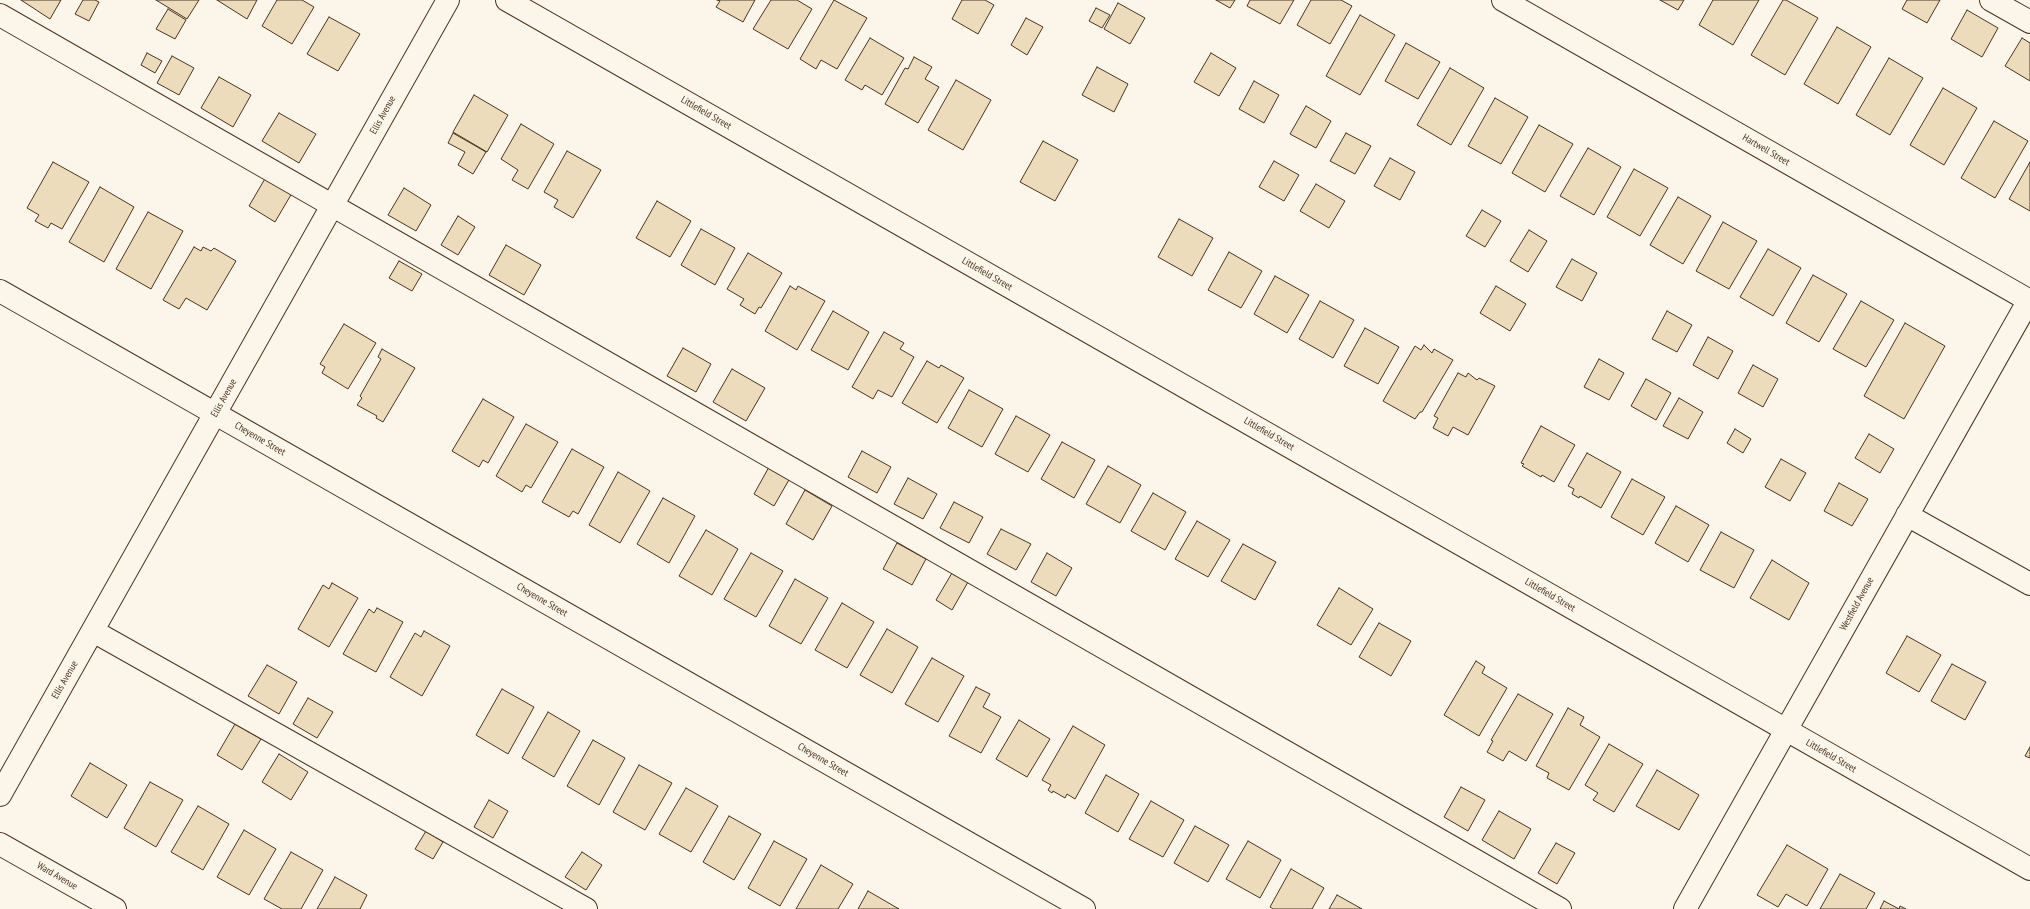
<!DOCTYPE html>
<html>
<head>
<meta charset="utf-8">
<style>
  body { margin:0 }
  canvas { display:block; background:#fbf6e9 }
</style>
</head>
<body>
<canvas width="2030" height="909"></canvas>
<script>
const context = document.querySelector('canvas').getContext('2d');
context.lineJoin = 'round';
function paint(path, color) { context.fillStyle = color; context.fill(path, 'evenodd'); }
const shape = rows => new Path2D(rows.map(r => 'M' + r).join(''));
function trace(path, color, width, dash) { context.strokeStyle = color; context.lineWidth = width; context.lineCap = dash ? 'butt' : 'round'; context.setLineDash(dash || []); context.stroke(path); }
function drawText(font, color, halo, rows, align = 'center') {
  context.font = font + ' "PT Sans Narrow",sans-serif'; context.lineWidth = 3; context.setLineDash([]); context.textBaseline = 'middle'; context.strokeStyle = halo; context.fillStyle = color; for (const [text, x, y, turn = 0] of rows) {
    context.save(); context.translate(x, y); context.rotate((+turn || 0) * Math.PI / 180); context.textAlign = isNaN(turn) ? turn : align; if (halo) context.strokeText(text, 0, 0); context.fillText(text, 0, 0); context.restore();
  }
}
const building = shape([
  [21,0,61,0,50,19,21,0],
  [83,0,95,0,99,2,89,21,75,14,83,0],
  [156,0,199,0,187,19,156,0],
  [217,0,257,0,247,19,217,0],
  [277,0,302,0,314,7,292,44,262,26,277,0],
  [717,0,755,0,743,22,716,7,720,1,717,0],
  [771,0,797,0,812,9,788,49,753,29,771,0],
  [834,0,867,18,837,69,821,60,816,69,800,59,834,0],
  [962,0,985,0,994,5,978,34,952,19,962,0],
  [1216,0,1235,0,1230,8,1216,0],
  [1250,0,1294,0,1280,24,1247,6,1250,0],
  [1311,0,1341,0,1352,6,1330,44,1297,25,1311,0],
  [1660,0,1684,0,1678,10,1660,0],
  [1713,0,1759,0,1733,45,1699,25,1713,0],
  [1783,0,1786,0,1818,18,1785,75,1751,55,1783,0],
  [1907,0,1940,0,1927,23,1902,9,1907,0],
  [1118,3,1145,18,1130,44,1104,29,1118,3],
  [1096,8,1110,15,1102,28,1089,21,1096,8],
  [168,9,186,20,175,39,156,29,168,9],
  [1967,10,1998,28,1982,57,1951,39,1967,10],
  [1360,15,1395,35,1360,95,1326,76,1360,15],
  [329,17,360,34,338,71,307,54,329,17],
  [1026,18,1043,27,1027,55,1011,45,1026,18],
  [1837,27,1871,47,1838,104,1804,84,1837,27],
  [870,38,904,58,882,95,865,85,862,90,845,80,870,38],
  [2022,38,2030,43,2030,81,2005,66,2022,38],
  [1406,43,1440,62,1418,99,1385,81,1406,43],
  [147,53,162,61,155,73,141,65,147,53],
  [1211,53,1236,68,1219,96,1194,82,1211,53],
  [172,56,194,68,179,95,157,83,172,56],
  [914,57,932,67,925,79,939,87,918,123,885,104,905,68,908,69,914,57],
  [1889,58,1923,78,1890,135,1856,115,1889,58],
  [1097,67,1128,84,1114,112,1082,95,1097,67],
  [1450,68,1484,88,1451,145,1417,125,1450,68],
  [219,77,251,95,233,127,201,108,219,77],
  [956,80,991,100,963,150,928,130,956,80],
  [1254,81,1279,95,1264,123,1239,109,1254,81],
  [1943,88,1977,108,1944,165,1910,145,1943,88],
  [474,95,508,115,487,152,453,132,474,95],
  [1495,98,1528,117,1501,164,1468,146,1495,98],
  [1306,106,1331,121,1316,148,1290,134,1306,106],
  [279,113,316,134,299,163,262,141,279,113],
  [1994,121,2028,141,1995,198,1961,178,1994,121],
  [521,124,554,144,528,189,512,180,518,170,501,159,521,124],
  [1539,125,1573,144,1545,192,1512,173,1539,125],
  [453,133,486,152,473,174,458,165,465,152,448,143,453,133],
  [1346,133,1371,146,1355,174,1330,161,1346,133],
  [1043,141,1078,160,1055,201,1020,182,1043,141],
  [1588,148,1621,167,1594,215,1560,196,1588,148],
  [567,151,601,170,573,218,554,207,558,200,544,192,567,151],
  [1390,158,1415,172,1400,200,1374,186,1390,158],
  [1274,161,1299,175,1284,201,1259,187,1274,161],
  [53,162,89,182,62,229,51,223,48,228,35,221,39,215,27,208,53,162],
  [2030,162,2030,211,2009,199,2030,162],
  [1634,169,1668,188,1640,236,1607,217,1634,169],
  [266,177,292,193,275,222,249,206,266,177],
  [1316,184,1345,201,1329,228,1300,211,1316,184],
  [100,187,134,207,104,262,69,242,100,187],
  [404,188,431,205,416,231,388,215,404,188],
  [1678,197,1711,216,1683,264,1650,245,1678,197],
  [657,201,691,221,670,257,636,238,657,201],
  [1482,210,1501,221,1485,247,1466,236,1482,210],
  [148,212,183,231,151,289,116,269,148,212],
  [458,216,475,227,458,255,441,245,458,216],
  [1179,219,1213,238,1192,276,1158,257,1179,219],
  [1723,222,1757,241,1729,289,1696,271,1723,222],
  [701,229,735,248,715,285,681,265,701,229],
  [1529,230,1547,241,1528,272,1510,261,1529,230],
  [506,245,541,265,524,295,489,275,506,245],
  [194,247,201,251,203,247,211,251,214,248,236,261,207,310,186,298,179,309,163,300,194,247],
  [1768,249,1801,268,1773,316,1740,297,1768,249],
  [1229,252,1262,271,1241,308,1208,290,1229,252],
  [748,253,782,273,761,308,759,307,755,314,740,305,744,299,727,289,748,253],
  [1572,259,1597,273,1582,301,1556,287,1572,259],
  [399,261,422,274,412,291,389,278,399,261],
  [1813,275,1847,294,1819,342,1786,323,1813,275],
  [1275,276,1309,295,1287,333,1254,314,1275,276],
  [790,286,796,290,798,286,825,301,797,350,765,331,790,286],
  [1496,286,1526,304,1510,331,1480,313,1496,286],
  [1320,301,1354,320,1333,358,1299,339,1320,301],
  [1861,301,1894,320,1866,367,1833,349,1861,301],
  [833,311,869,332,848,370,811,350,833,311],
  [1667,311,1692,325,1677,352,1652,339,1667,311],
  [1905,323,1945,346,1904,419,1864,396,1905,323],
  [344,324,376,343,348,389,322,373,325,367,320,364,344,324],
  [1365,328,1399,347,1378,384,1344,366,1365,328],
  [884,332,904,343,900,349,914,357,892,397,878,390,873,399,852,387,884,332],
  [1708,337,1733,351,1718,379,1693,365,1708,337],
  [1424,345,1432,353,1434,349,1453,360,1422,412,1420,412,1415,419,1383,401,1415,346,1421,350,1424,345],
  [683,348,711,364,696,392,667,376,683,348],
  [382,349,415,368,383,422,376,418,377,416,357,405,362,398,360,396,381,359,378,357,382,349],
  [1599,359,1624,373,1609,400,1584,387,1599,359],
  [927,361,939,368,941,365,964,378,937,423,902,403,927,361],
  [1753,365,1778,379,1763,407,1738,393,1753,365],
  [732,369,765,388,746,421,713,402,732,369],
  [1458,373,1466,377,1468,373,1477,380,1479,378,1495,386,1468,435,1453,427,1448,436,1433,428,1438,418,1434,416,1458,373],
  [1646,379,1671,393,1656,420,1631,406,1646,379],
  [969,390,1003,409,982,447,948,428,969,390],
  [1679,398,1703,412,1688,439,1663,426,1679,398],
  [483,399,514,417,488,463,483,460,479,467,452,451,483,399],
  [1016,416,1050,435,1028,472,995,454,1016,416],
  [526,424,558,442,531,488,526,485,522,492,496,476,526,424],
  [1541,426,1575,445,1554,482,1542,475,1541,477,1522,466,1524,464,1521,463,1541,426],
  [1735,429,1751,439,1743,453,1727,443,1735,429],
  [1869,434,1894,449,1880,473,1855,458,1869,434],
  [1062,442,1095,460,1074,498,1041,479,1062,442],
  [572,449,604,467,578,514,573,511,569,517,542,502,572,449],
  [862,451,891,467,877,493,848,477,862,451],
  [1587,453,1621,472,1601,508,1580,496,1579,498,1572,494,1574,489,1568,486,1587,453],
  [1781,459,1806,473,1790,501,1765,487,1781,459],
  [1108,466,1141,485,1120,523,1086,504,1108,466],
  [769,467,790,478,774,506,754,494,769,467],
  [618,472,650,491,620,543,589,525,618,472],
  [908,478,937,494,923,519,894,504,908,478],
  [1632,479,1665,497,1643,535,1611,517,1632,479],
  [1839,483,1868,499,1852,526,1824,511,1839,483],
  [805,490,832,506,813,540,786,524,805,490],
  [1153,493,1186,512,1165,550,1131,531,1153,493],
  [663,498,695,516,669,563,637,544,663,498],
  [954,502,983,517,969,543,940,528,954,502],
  [1676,506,1709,525,1688,562,1655,543,1676,506],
  [1197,521,1230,540,1208,577,1175,559,1197,521],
  [1001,529,1031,544,1016,570,987,554,1001,529],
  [706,530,738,549,712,595,679,576,706,530],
  [1721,532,1754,550,1734,588,1700,570,1721,532],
  [897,543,926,559,912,585,883,569,897,543],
  [1243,544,1276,562,1255,600,1221,581,1243,544],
  [751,553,783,571,756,617,724,599,751,553],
  [1047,553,1072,568,1056,596,1031,582,1047,553],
  [1772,560,1809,583,1789,620,1750,598,1772,560],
  [952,573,968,582,952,610,936,600,952,573],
  [795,579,828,598,801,644,769,626,795,579],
  [332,583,358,598,329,647,298,629,323,585,329,589,332,583],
  [1339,588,1373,609,1351,645,1317,625,1339,588],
  [842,603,874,622,847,668,815,650,842,603],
  [377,608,403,622,376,672,343,654,369,609,374,613,377,608],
  [1379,623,1411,641,1391,676,1359,657,1379,623],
  [887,629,918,647,892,693,860,675,887,629],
  [424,631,450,646,422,696,390,677,415,633,421,637,424,631],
  [1907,636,1941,655,1919,692,1886,673,1907,636],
  [932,658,964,676,938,722,905,704,932,658],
  [1476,661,1485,667,1482,673,1507,688,1479,736,1444,715,1476,661],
  [1952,664,1986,682,1965,720,1931,701,1952,664],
  [267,665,297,682,279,714,248,696,267,665],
  [976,687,990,694,983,707,1001,717,981,753,949,736,976,687],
  [502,689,534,707,508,754,476,735,502,689],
  [1518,694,1553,714,1526,761,1509,751,1503,761,1487,752,1493,741,1491,740,1518,694],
  [308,698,333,712,317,738,293,724,308,698],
  [1568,708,1584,717,1580,725,1600,737,1569,790,1547,778,1549,773,1536,766,1568,708],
  [548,712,580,731,554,777,522,758,548,712],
  [1019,720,1050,739,1027,777,996,759,1019,720],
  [235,724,261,739,242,770,217,755,235,724],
  [1073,726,1105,745,1075,799,1067,794,1065,798,1053,791,1052,793,1048,790,1051,785,1042,780,1073,726],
  [593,740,625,758,599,805,567,786,593,740],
  [1609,744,1643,764,1614,812,1593,800,1598,793,1585,785,1609,744],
  [2030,747,2030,758,2025,756,2030,747],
  [279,754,308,772,291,800,262,782,279,754],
  [90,763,127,785,107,818,71,796,90,763],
  [639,765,672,783,645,830,613,812,639,765],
  [1657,770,1699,795,1679,830,1636,806,1657,770],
  [1106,775,1139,794,1118,832,1085,813,1106,775],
  [150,782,183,800,156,847,124,828,150,782],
  [1461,787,1485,800,1468,831,1444,817,1461,787],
  [686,788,718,806,691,852,659,834,686,788],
  [489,800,508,811,493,838,474,827,489,800],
  [1151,801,1184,820,1163,857,1129,839,1151,801],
  [198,806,229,824,203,870,171,852,198,806],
  [1499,811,1531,829,1514,859,1482,840,1499,811],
  [729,816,761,834,734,880,703,862,729,816],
  [1195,826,1229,845,1208,882,1174,863,1195,826],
  [244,830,276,849,249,895,217,877,244,830],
  [426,831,443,842,433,859,415,849,426,831],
  [774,841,807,859,780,906,748,888,774,841],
  [1248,841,1281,860,1260,898,1226,879,1248,841],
  [1556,843,1575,853,1557,884,1538,873,1556,843],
  [1787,845,1828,869,1807,906,1786,894,1778,907,1757,895,1787,845],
  [291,852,323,870,301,909,282,909,264,899,291,852],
  [582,852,602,865,586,890,565,877,582,852],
  [821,865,853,884,838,909,796,909,821,865],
  [1291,869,1324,888,1312,909,1273,909,1270,907,1291,869],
  [1840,874,1875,893,1866,909,1820,909,1840,874],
  [335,877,367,895,360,909,317,909,335,877],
  [868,891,899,909,858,909,868,891],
  [1337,895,1362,909,1329,909,1337,895],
  [1884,901,1899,909,1900,906,1906,909,1880,909,1884,901]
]);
paint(building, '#ecdcbc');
trace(building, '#4a3520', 1);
const minor = shape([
  [507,0,2030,869],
  [1503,0,2030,301],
  [1991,0,2030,22],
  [0,15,1560,909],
  [0,291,1084,909],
  [1907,515,2030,584],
  [93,631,586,909],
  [0,795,448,0],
  [0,844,115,909],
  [1685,909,2029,300]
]);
trace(minor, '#4a3520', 24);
trace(minor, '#fbf6e9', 22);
drawText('10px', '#4a3520', '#fbf6e9', [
  ["Littlefield Street",706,113,30],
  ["Ellis Avenue",383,115,-61],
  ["Hartwell Street",1766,150,30],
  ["Littlefield Street",987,274,30],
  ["Ellis Avenue",224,398,-61],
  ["Littlefield Street",1269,434,30],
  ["Cheyenne Street",260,439,30],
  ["Littlefield Street",1550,595,30],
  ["Cheyenne Street",542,600,30],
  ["Westfield Avenue",1857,604,-61],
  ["Ellis Avenue",65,680,-60],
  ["Littlefield Street",1831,756,30],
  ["Cheyenne Street",823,760,30],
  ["Ward Avenue",57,876,30]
]);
</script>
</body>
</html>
